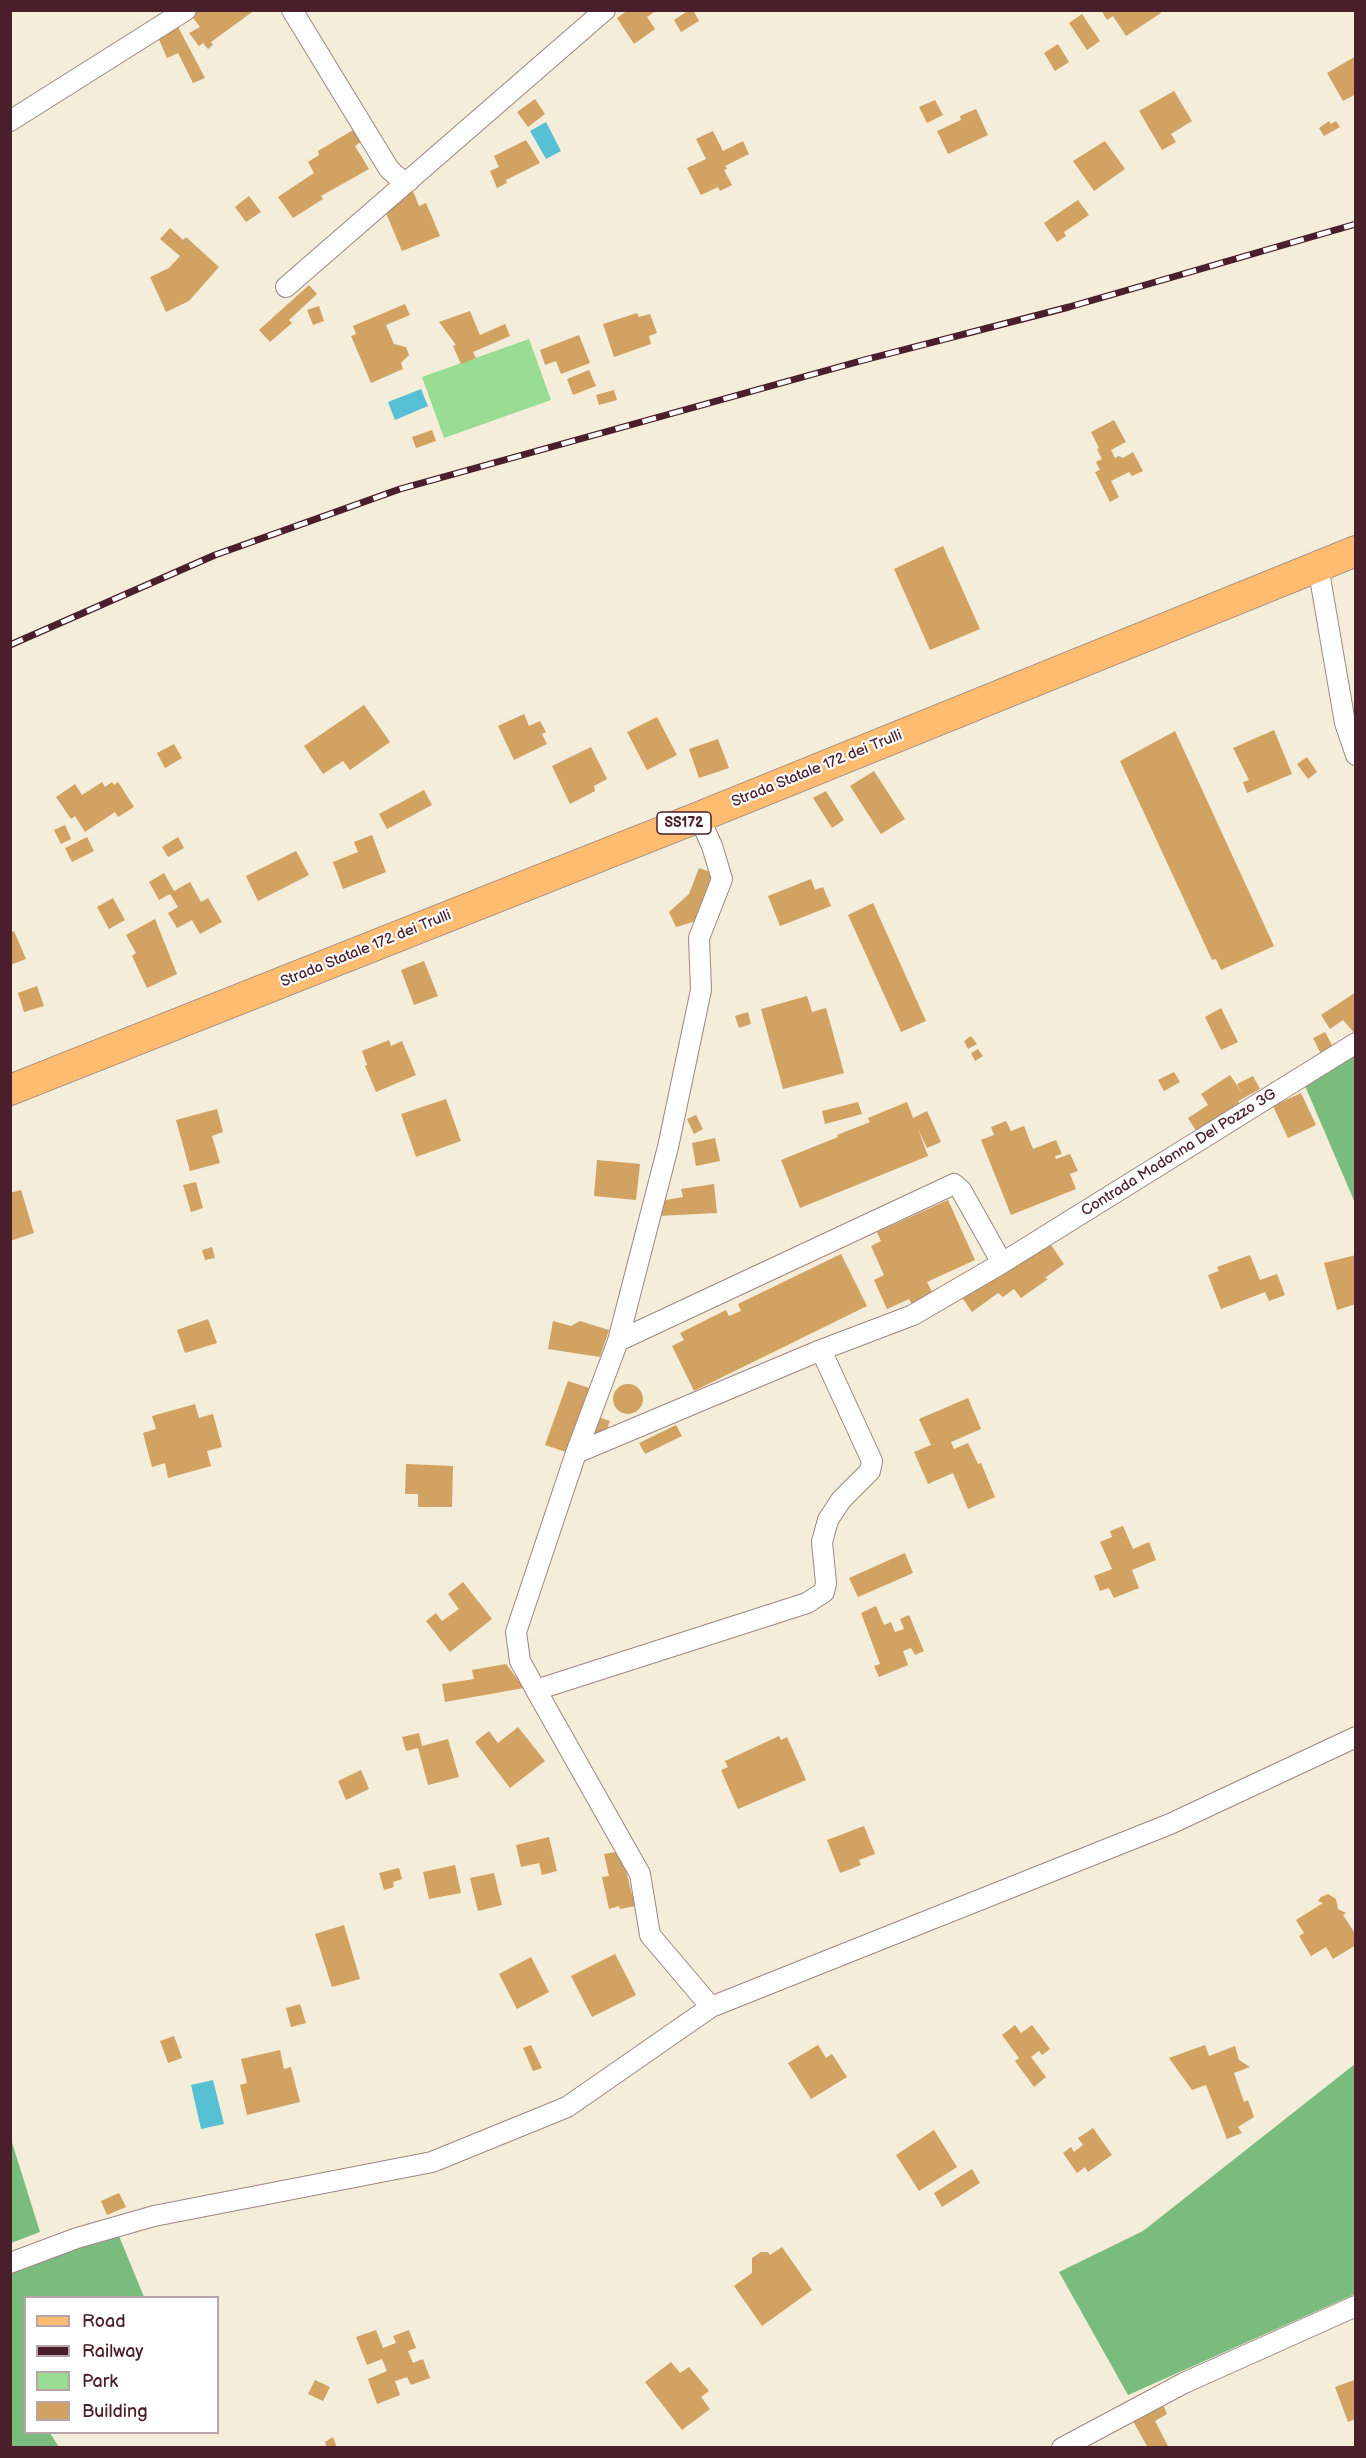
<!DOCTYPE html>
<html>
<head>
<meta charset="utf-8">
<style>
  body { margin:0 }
  #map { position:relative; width:1366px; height:2458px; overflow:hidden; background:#f3edd9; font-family:"Balsamiq Sans",sans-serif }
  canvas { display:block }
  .frame { position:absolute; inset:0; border:12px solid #4a1f2b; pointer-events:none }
  .legend { position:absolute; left:24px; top:2296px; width:195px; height:138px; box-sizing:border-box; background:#fff; border:2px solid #b7a5aa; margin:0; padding:8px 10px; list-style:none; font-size:18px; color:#4a1f2b }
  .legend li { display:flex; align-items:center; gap:12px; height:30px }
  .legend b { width:30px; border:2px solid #b7a5aa }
</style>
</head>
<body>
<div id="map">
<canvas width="1366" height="2458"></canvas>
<div class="frame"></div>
<ul class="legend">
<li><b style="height:8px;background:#febc70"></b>Road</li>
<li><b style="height:8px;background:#4a1f2b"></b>Railway</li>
<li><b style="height:16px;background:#99dc93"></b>Park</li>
<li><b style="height:16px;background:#d1a261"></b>Building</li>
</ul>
</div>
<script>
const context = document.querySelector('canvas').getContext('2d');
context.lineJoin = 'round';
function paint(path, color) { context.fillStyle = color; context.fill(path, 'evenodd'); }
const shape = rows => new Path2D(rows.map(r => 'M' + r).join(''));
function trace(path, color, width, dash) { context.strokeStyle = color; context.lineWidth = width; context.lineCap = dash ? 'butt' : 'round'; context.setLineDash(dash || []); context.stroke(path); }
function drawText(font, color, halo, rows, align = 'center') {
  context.font = font + ' "Balsamiq Sans",sans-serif'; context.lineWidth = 4.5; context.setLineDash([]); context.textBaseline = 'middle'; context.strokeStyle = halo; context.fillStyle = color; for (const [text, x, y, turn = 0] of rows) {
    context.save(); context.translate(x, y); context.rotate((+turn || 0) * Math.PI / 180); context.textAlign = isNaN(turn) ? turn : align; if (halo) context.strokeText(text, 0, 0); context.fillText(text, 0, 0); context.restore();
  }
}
paint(shape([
  [529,339,551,400,444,438,422,377]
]), '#99dc93');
paint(shape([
  [1355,1050,1355,1203,1303,1081],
  [1355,2064,1355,2294,1128,2395,1059,2272,1143,2231],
  [10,2136,40,2232,11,2243,10,2243],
  [117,2231,144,2297,26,2298,26,2432,50,2433,59,2447,11,2447,10,2269]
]), '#7abc7d');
paint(shape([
  [546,122,561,151,546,159,530,131],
  [421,389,428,406,395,420,388,402],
  [213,2080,224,2124,201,2129,191,2085]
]), '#57c0d4');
paint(shape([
  [195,10,255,10,211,42,213,45,208,49,203,43,199,46,189,33,200,27,190,14],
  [628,10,657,10,647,17,655,29,634,44,617,18],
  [689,10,693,10,699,21,681,32,674,20],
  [1101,10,1159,10,1161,13,1126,36,1113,16,1107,20],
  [1082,14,1100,41,1087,50,1069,23],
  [176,23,205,78,193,83,178,53,167,58,157,35],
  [1058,44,1069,62,1055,71,1044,53],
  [1356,56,1356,94,1343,101,1327,73],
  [1174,91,1192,121,1171,134,1176,142,1162,150,1139,111],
  [535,99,545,114,528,127,517,112],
  [935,100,943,115,927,123,919,107],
  [976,109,988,135,948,154,937,131,961,120,960,116],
  [1329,121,1331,124,1336,121,1340,127,1324,136,1319,128],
  [353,130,361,142,355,146,369,169,321,196,323,199,293,218,278,197,314,173,308,162,319,155,318,151],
  [713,131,723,151,743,141,749,154,725,166,727,169,724,170,732,185,720,191,718,187,701,195,687,168,706,159,696,139],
  [526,140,540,163,506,180,507,183,497,188,490,171,499,167,494,156],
  [1105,141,1125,169,1094,191,1073,161],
  [413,191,419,206,426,203,440,236,402,251,386,213],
  [249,196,261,212,246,222,235,207],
  [1078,200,1089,215,1064,232,1066,236,1057,242,1044,223],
  [170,228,183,240,186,237,219,267,189,301,166,312,150,277,169,268,180,256,160,239],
  [309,285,317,294,289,320,292,323,270,342,259,330],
  [405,304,410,315,386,325,394,344,406,347,409,355,401,363,403,369,371,383,351,336,356,334,353,326],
  [319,306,324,321,313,325,307,310],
  [470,311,480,335,505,324,510,336,473,352,476,358,461,364,453,346,456,345,439,322],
  [637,313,639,317,650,314,657,333,649,336,651,344,614,357,603,324],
  [579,335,590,363,561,374,556,361,545,365,540,350],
  [589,370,596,386,573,395,567,379],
  [614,390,617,400,599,405,596,395],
  [1114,420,1126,442,1111,450,1115,458,1119,456,1123,458,1133,452,1143,471,1132,476,1129,472,1111,481,1119,497,1110,502,1095,472,1100,470,1096,462,1102,459,1097,449,1099,448,1091,432],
  [432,430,436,441,416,448,412,437],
  [943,546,980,629,930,650,894,569],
  [364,705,390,742,350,770,343,761,323,774,304,746],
  [524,714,529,726,540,721,546,732,542,734,547,744,514,760,498,726],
  [657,717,677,755,647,770,627,732],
  [1274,730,1292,774,1247,793,1243,782,1249,780,1233,748],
  [1175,731,1274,946,1221,970,1216,959,1212,960,1120,761],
  [718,739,729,768,699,778,689,749],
  [174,744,182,758,165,768,157,753],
  [591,747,607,779,594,786,595,791,570,804,552,766],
  [1307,757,1317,772,1308,779,1297,764],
  [874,771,905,819,881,834,850,786],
  [102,782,105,787,112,782,114,785,118,782,134,807,118,817,115,812,85,832,75,816,71,819,56,797,75,784,82,795],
  [424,790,432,805,387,829,379,814],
  [826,791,844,820,832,828,813,798],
  [65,825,71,839,61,844,54,830],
  [372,835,386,872,343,889,333,862,358,852,354,842],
  [87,837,94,851,72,862,65,848],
  [178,837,184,848,168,857,162,847],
  [296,851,309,875,258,901,246,876],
  [699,868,716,874,700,920,676,927,669,912,689,894],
  [164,873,174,891,190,882,201,902,208,898,222,922,200,934,192,920,177,928,168,913,178,907,170,894,159,900,149,882],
  [811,879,815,890,823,887,831,906,780,926,768,896],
  [113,898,125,920,109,929,97,907],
  [873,903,926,1021,901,1032,848,915],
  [155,919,177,974,147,988,132,956,136,953,126,935],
  [14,931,26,959,10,965,10,933],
  [424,961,438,996,414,1005,401,970],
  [37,986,44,1006,24,1012,18,993],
  [1356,992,1356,1035,1343,1020,1330,1029,1321,1015],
  [807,996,812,1012,826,1008,844,1073,783,1089,761,1009],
  [1221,1008,1238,1042,1221,1050,1205,1017],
  [748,1012,751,1024,739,1028,735,1016],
  [1325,1032,1333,1047,1321,1054,1313,1038],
  [971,1036,977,1044,968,1049,964,1041],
  [389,1040,391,1046,402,1041,416,1075,376,1092,365,1066,367,1065,362,1051],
  [978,1049,983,1056,975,1061,971,1053],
  [1174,1072,1180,1082,1164,1091,1158,1080],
  [1230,1075,1243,1094,1237,1084,1253,1076,1260,1089,1238,1101,1241,1106,1198,1134,1188,1118,1208,1105,1201,1094],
  [1301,1093,1316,1125,1288,1138,1273,1106],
  [446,1099,461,1141,416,1157,401,1114],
  [858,1102,862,1114,825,1124,822,1111],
  [907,1102,913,1118,927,1111,941,1142,927,1148,918,1129,928,1156,800,1208,781,1160,838,1137,837,1135,870,1122,868,1118],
  [217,1109,223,1132,212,1136,220,1163,190,1171,176,1120],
  [696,1115,703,1129,694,1134,687,1119],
  [1006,1121,1011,1131,1024,1126,1033,1149,1056,1140,1062,1154,1055,1156,1056,1159,1070,1154,1078,1171,1070,1174,1076,1189,1011,1215,981,1140,994,1135,991,1127],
  [715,1138,720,1161,696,1166,692,1143],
  [597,1160,640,1164,636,1200,594,1196],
  [196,1182,203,1208,191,1212,183,1185],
  [714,1184,717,1213,657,1216,660,1201,683,1197,681,1189],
  [21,1190,34,1233,10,1241,10,1193],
  [948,1200,975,1260,927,1282,934,1296,913,1306,909,1299,887,1309,874,1280,884,1275,871,1246,881,1241,877,1232],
  [1049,1242,1064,1264,1045,1278,1048,1279,1021,1298,1014,1289,1003,1297,998,1293,972,1312,961,1296],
  [212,1247,215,1258,205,1260,202,1250],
  [841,1254,867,1306,694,1391,672,1346,684,1340,680,1333,726,1310,729,1316,741,1311,738,1304],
  [1250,1255,1260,1280,1277,1274,1285,1295,1269,1301,1265,1292,1221,1309,1208,1275,1219,1271,1217,1267],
  [1356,1255,1356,1304,1337,1310,1324,1263],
  [208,1319,217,1343,185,1353,177,1330],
  [553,1321,571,1326,580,1321,609,1330,600,1357,548,1349],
  [568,1381,589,1388,566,1452,545,1445],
  '613 1399a15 15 0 1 1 30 0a15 15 0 1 1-30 0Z',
  [968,1398,981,1429,951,1442,954,1449,968,1443,978,1464,981,1463,995,1497,968,1509,953,1473,928,1484,914,1452,931,1445,919,1419],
  [195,1404,199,1418,213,1414,222,1447,207,1451,211,1466,168,1478,165,1463,152,1467,143,1433,156,1429,152,1416],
  [595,1416,610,1421,605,1435,589,1433],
  [676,1425,682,1436,645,1454,639,1443],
  [406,1464,453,1466,452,1507,418,1507,418,1494,405,1494],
  [1123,1526,1133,1549,1149,1542,1156,1560,1132,1570,1139,1588,1114,1598,1109,1588,1100,1591,1094,1576,1112,1569,1100,1542,1112,1537,1110,1531],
  [905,1553,913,1573,858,1597,849,1578],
  [463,1582,492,1619,450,1652,426,1621,436,1613,442,1621,459,1609,448,1594],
  [876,1606,884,1625,891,1622,895,1632,904,1629,900,1619,909,1615,924,1651,915,1655,911,1648,903,1651,908,1665,879,1677,874,1666,880,1664,861,1613],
  [506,1664,524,1688,445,1702,442,1684,474,1679,472,1670],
  [518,1727,545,1761,510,1788,475,1742,489,1731,498,1743],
  [419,1733,422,1746,448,1739,459,1777,428,1785,418,1748,406,1751,402,1737],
  [779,1736,781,1740,787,1737,806,1780,738,1809,721,1770,728,1767,725,1761],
  [361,1770,369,1789,346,1800,338,1781],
  [864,1826,875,1854,859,1860,861,1865,840,1873,827,1840],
  [549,1837,557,1871,542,1875,539,1863,521,1867,516,1845],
  [621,1851,635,1906,620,1909,619,1906,609,1909,602,1877,609,1876,604,1854],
  [455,1865,461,1893,429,1899,423,1872],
  [399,1868,402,1879,393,1882,394,1887,384,1890,379,1873],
  [494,1873,502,1905,478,1911,470,1878],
  [1328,1894,1336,1899,1338,1909,1346,1913,1343,1915,1356,1935,1356,1945,1333,1959,1326,1947,1311,1956,1299,1936,1304,1933,1296,1920,1323,1903,1318,1901,1321,1897],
  [344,1925,360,1979,332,1987,315,1934],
  [615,1954,636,1995,592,2017,571,1976],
  [531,1957,549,1992,517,2009,499,1974],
  [300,2004,306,2023,291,2027,286,2008],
  [1015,2025,1021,2033,1032,2025,1050,2049,1042,2055,1039,2051,1031,2057,1046,2077,1034,2087,1015,2061,1019,2058,1002,2035],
  [174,2036,182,2058,168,2063,160,2041],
  [531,2045,542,2068,533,2071,523,2048],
  [818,2045,826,2058,832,2054,847,2077,811,2099,788,2063],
  [1205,2045,1209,2056,1235,2046,1239,2060,1250,2067,1234,2073,1244,2102,1248,2100,1254,2117,1238,2127,1242,2133,1227,2139,1206,2085,1192,2090,1169,2058],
  [280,2050,284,2069,291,2067,300,2102,247,2115,240,2085,247,2083,241,2059],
  [1093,2128,1112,2155,1088,2172,1085,2167,1077,2173,1063,2153,1071,2147,1074,2152,1083,2145,1078,2138],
  [934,2130,957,2167,919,2191,896,2155],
  [972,2169,980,2183,942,2207,934,2193],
  [119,2193,126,2207,107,2215,101,2201],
  [782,2247,812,2290,762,2326,734,2286,752,2273,752,2258,761,2252,768,2252,770,2255],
  [376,2330,383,2348,396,2343,393,2336,409,2330,416,2348,408,2351,413,2363,423,2359,430,2378,411,2385,407,2377,395,2381,400,2395,377,2404,368,2379,387,2371,382,2359,367,2365,356,2337],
  [671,2362,680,2373,689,2367,709,2391,701,2397,710,2409,682,2430,645,2382],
  [315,2380,330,2387,323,2401,308,2394],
  [1354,2380,1356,2419,1348,2422,1335,2387],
  [1163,2405,1167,2414,1155,2421,1169,2448,1148,2448,1133,2421],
  [333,2437,337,2448,327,2448,325,2442]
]), '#d1a261');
const minor = shape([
  [292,10,389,169,401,180,409,181],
  [10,121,186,10],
  [286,287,605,10],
  [1318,566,1345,723,1356,755],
  [1002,1263,1356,1043],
  [618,1341,954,1184,961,1190,1002,1263,913,1315,821,1350,872,1461,870,1471,841,1500,828,1520,822,1542,826,1583,824,1592,807,1603,536,1690,640,1874,650,1935,711,2007,1170,1824,1356,1737],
  [576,1453,821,1350],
  [536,1690,520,1661,516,1632,576,1453,618,1341,668,1147,701,990,699,938,722,879,712,846,699,817],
  [10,2263,77,2238,154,2216,432,2162,567,2107,711,2007],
  [1062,2448,1184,2383,1356,2306]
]);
const primary = shape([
  [10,1090,699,817,1356,551]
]);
trace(minor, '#9e8682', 22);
trace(primary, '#9e8682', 32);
trace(minor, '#fff', 20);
trace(primary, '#febc70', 30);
const rail = shape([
  [10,645,215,555,400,489,864,360,1069,307,1356,224]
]);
trace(rail, '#4a1f2b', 7);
trace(rail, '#fff', 4.5, [14]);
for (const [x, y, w] of [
  [684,823,54]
]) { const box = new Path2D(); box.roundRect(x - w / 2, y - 11, w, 22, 4.5); context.fillStyle = '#fff'; context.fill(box); trace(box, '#4a1f2b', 1.5); }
drawText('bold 14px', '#4a1f2b', null, [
  ["SS172",684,823]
]);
drawText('15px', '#4a1f2b', '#fff', [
  ["Strada Statale 172 dei Trulli",817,769,-22],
  ["Strada Statale 172 dei Trulli",366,949,-22],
  ["Contrada Madonna Del Pozzo 3G",1179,1153,-32]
]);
</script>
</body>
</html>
